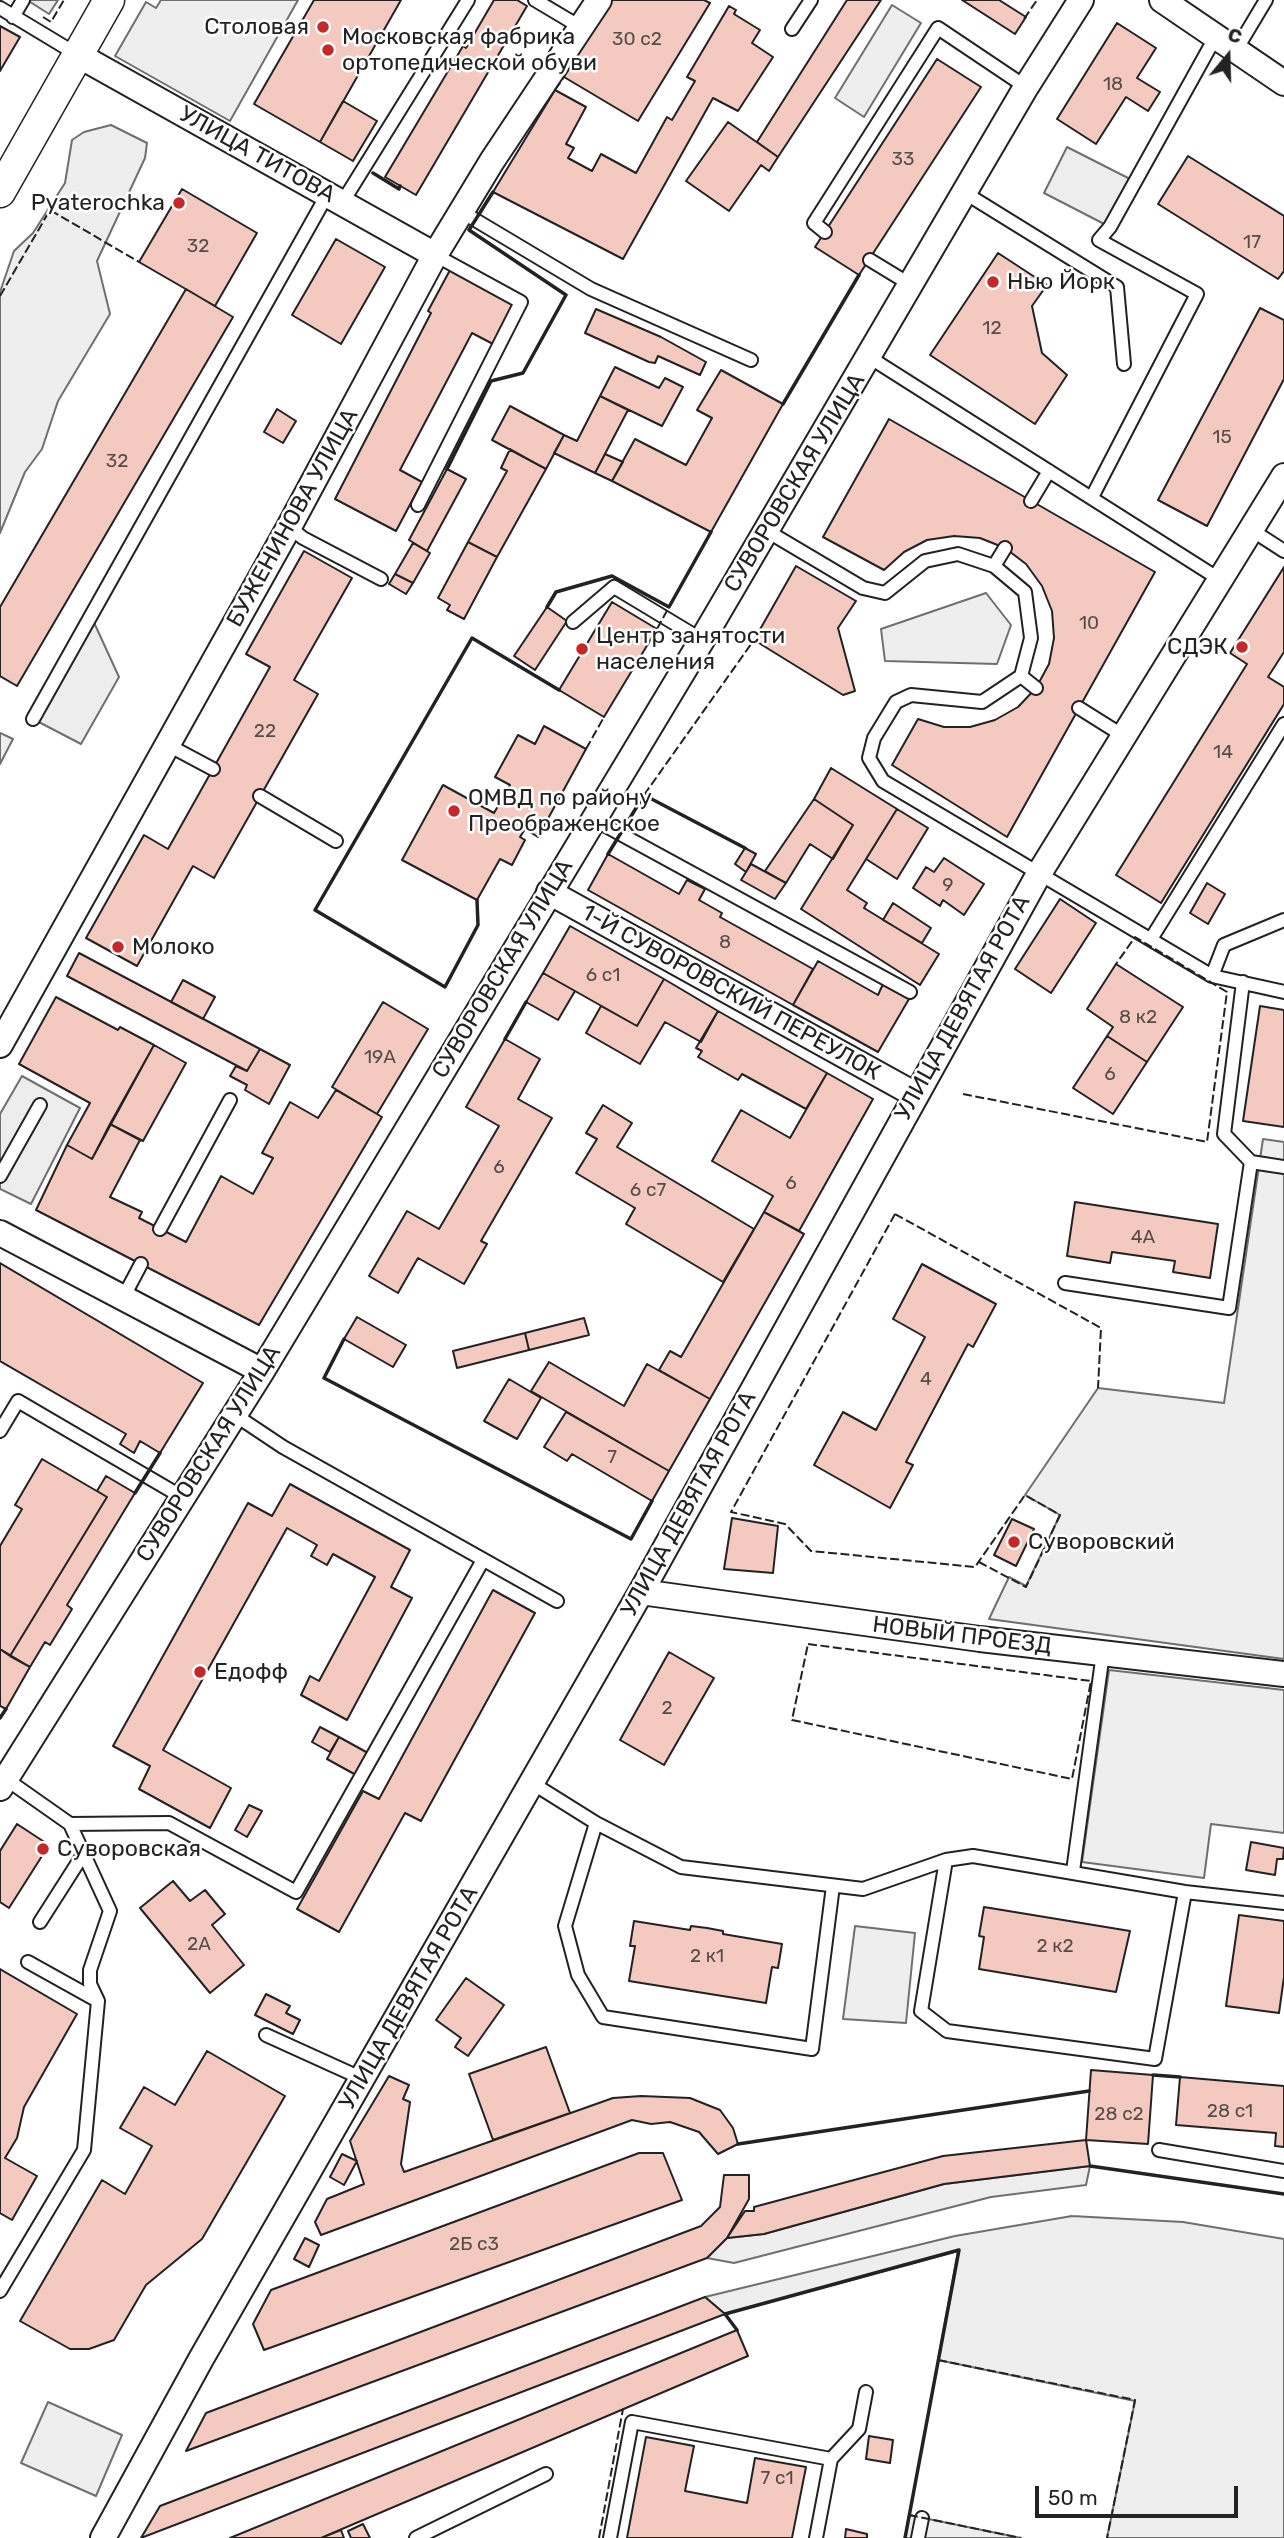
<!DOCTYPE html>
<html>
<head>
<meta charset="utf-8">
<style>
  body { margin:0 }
  #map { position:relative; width:1284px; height:2538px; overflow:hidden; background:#fff; font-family:Rubik,sans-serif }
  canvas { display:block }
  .north { position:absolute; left:1193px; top:21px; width:70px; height:70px; -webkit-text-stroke:5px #fff; paint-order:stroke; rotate:19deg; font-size:19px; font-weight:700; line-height:28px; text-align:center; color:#222 }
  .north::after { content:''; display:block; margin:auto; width:24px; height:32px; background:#222; clip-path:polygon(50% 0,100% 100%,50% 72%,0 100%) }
  .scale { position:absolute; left:1035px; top:2486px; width:203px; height:32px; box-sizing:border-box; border:4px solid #222; border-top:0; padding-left:9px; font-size:21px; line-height:24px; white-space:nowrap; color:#222; -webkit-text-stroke:5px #fff; paint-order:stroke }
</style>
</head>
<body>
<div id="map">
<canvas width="1284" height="2538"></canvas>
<div class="north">С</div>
<div class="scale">50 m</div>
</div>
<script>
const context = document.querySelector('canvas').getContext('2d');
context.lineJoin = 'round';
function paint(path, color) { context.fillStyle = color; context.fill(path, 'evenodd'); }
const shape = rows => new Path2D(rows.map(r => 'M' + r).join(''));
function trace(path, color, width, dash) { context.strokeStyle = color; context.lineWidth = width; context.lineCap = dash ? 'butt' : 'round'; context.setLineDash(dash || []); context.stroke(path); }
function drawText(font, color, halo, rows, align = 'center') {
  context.font = font + ' Rubik,sans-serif'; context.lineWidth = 5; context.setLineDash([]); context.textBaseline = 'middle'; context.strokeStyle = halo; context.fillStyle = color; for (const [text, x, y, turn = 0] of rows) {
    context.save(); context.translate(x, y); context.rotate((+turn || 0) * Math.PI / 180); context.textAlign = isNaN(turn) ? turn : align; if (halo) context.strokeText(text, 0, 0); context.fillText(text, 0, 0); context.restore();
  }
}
const green = shape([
  [161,0,298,0,230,121,115,56,146,2,156,8,161,0],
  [892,5,921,23,864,117,835,98,892,5],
  [111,125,147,143,145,158,97,261,110,314,58,401,42,449,25,472,0,533,0,292,14,251,33,233,65,183,72,140,84,132,111,125],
  [986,593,1011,625,997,664,885,661,881,629,986,593],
  [0,733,13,739,0,764,0,733],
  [1263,1139,1284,1142,1284,1659,989,1619,1009,1577,1026,1586,1060,1515,1025,1495,1098,1388,1224,1403,1263,1139],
  [1109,1670,1284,1690,1284,1833,1211,1824,1204,1878,1082,1862,1109,1670],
  [855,1926,915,1933,906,2023,843,2019,855,1926],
  [1090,2166,1086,2185,991,2197,734,2263,707,2258,727,2238,764,2234,944,2184,1090,2166],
  [1072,2216,1183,2222,1284,2239,1284,2538,1107,2538,1135,2401,938,2360,958,2251,725,2314,705,2297,955,2236,1072,2216],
  [48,2402,122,2435,96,2496,21,2463,48,2402],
  [909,2515,1021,2538,905,2538,909,2515]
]);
paint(green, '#eee');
trace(green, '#6f6f6f', 2);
const parking = shape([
  [27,0,58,0,49,14,27,0],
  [1067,147,1134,181,1110,227,1044,193,1067,147],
  [91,616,119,677,81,744,33,719,91,616],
  [22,1076,80,1108,31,1204,0,1189,0,1114,22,1076]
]);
paint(parking, '#ededed');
trace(parking, '#6f6f6f', 2);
const building = shape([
  [314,0,401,0,320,142,254,104,314,0],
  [494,0,517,0,527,6,416,195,385,177,463,46,466,48,494,0],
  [611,0,704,0,710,3,638,121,564,77,611,0],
  [847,0,881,0,778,157,757,142,847,0],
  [962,0,999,0,1026,17,1015,34,962,0],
  [729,6,736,10,734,14,760,30,752,43,773,57,738,111,713,98,623,259,493,192,555,90,586,107,566,144,574,148,568,158,592,171,601,154,636,173,667,117,672,120,695,81,687,77,729,6],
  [1117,23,1156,48,1137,78,1160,92,1148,111,1126,97,1096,144,1057,119,1117,23],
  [0,26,20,37,0,71,0,26],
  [937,59,981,87,859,275,815,247,937,59],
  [343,101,377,121,353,161,320,142,343,101],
  [728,122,778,157,769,171,761,165,729,211,686,181,728,122],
  [1188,156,1284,216,1284,271,1278,279,1158,204,1188,156],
  [182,189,257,233,215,306,139,262,182,189],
  [336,239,385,267,341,344,292,315,336,239],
  [998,253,1047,285,1032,306,1042,353,1067,375,1035,424,930,355,998,253],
  [450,270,514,302,493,344,472,333,400,470,422,482,396,531,335,499,431,313,428,311,450,270],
  [186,289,233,317,17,686,0,676,0,607,186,289],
  [1260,308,1284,320,1284,379,1207,526,1158,500,1260,308],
  [596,309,661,337,706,362,700,375,658,356,655,363,649,362,585,333,596,309],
  [615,367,659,388,665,378,683,387,662,426,600,396,615,367],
  [721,370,783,404,711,532,612,481,635,439,686,465,712,418,697,410,721,370],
  [600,396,628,410,595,473,554,453,564,435,577,441,600,396],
  [510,406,564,435,546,469,492,440,510,406],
  [277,409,296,421,283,443,264,432,277,409],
  [889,419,1155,572,1007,837,892,765,918,719,944,727,970,727,995,720,1018,707,1036,688,1049,664,1054,638,1052,611,1042,586,1026,564,1005,548,980,538,954,536,927,540,904,552,884,570,823,537,889,419],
  [510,449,546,469,497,557,468,542,507,471,501,468,510,449],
  [605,454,623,462,612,481,595,473,605,454],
  [447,469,466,479,427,551,409,540,447,469],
  [468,542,497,557,464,619,447,610,450,605,438,598,468,542],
  [413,543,430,553,413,583,395,574,413,543],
  [304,551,352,578,294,680,318,694,214,878,193,866,137,966,86,938,144,835,168,849,270,667,246,654,304,551],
  [796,566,856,601,838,628,855,691,843,695,754,640,796,566],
  [1284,567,1284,652,1268,677,1284,687,1284,704,1161,903,1116,875,1247,664,1230,653,1284,567],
  [395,574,413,583,406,594,389,584,395,574],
  [612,602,657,629,604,717,559,690,612,602],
  [547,607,567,621,535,670,514,656,547,607],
  [544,726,586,749,538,837,525,829,520,837,525,840,512,865,500,859,477,900,402,860,443,785,494,813,510,785,495,777,518,735,535,744,544,726],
  [831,768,897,809,847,890,867,903,864,908,939,954,920,985,801,909,853,825,814,799,831,768],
  [814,799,853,825,833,859,810,844,786,883,765,871,814,799],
  [897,809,928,828,897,879,866,859,897,809],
  [745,848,756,854,746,872,735,864,745,848],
  [608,854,679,894,687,880,705,889,699,900,722,913,720,917,813,969,793,1005,588,890,608,854],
  [944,858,984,884,964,915,943,900,940,906,913,888,926,867,934,872,944,858],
  [751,864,786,883,775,899,741,880,751,864],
  [1207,883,1225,894,1208,924,1190,913,1207,883],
  [1060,899,1096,923,1051,993,1015,969,1060,899],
  [893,903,931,928,922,943,883,920,893,903],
  [570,926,664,979,637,1026,543,973,570,926],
  [79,953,260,1049,247,1071,67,976,79,953],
  [818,961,878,995,883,984,909,999,878,1052,793,1005,818,961],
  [1116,964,1183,1007,1147,1062,1107,1036,1113,1027,1087,1009,1116,964],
  [543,973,575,991,558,1020,526,1002,543,973],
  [664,979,718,1011,701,1042,665,1022,640,1064,586,1033,601,1006,637,1026,664,979],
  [183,980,215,997,203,1019,171,1002,183,980],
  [56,997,118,1030,120,1027,154,1045,92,1159,67,1145,90,1103,19,1064,56,997],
  [383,1002,428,1029,377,1114,332,1087,383,1002],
  [1260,1006,1284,1010,1284,1127,1243,1121,1260,1006],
  [718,1011,827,1073,806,1109,742,1074,738,1080,698,1057,702,1051,696,1048,718,1011],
  [1107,1036,1147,1062,1113,1114,1073,1088,1107,1036],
  [505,1039,540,1059,518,1099,552,1118,481,1241,487,1244,464,1284,418,1258,398,1293,369,1276,407,1211,439,1229,499,1126,466,1107,505,1039],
  [154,1045,186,1063,143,1141,110,1124,154,1045],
  [260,1049,290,1065,269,1104,245,1090,247,1085,230,1076,236,1066,247,1071,260,1049],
  [827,1073,873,1099,799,1231,764,1212,773,1196,712,1161,741,1110,790,1138,827,1073],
  [336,1090,382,1117,259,1325,36,1210,67,1145,92,1159,110,1124,140,1140,110,1197,142,1212,139,1218,186,1242,221,1176,253,1194,273,1158,262,1153,290,1102,318,1118,336,1090],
  [603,1105,632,1123,617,1147,754,1229,723,1282,626,1224,635,1208,576,1173,597,1139,586,1133,603,1105],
  [1075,1202,1218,1224,1210,1278,1173,1272,1175,1261,1112,1252,1110,1263,1067,1256,1075,1202],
  [764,1212,804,1234,710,1399,659,1370,670,1351,681,1357,764,1212],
  [0,1263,203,1383,160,1453,140,1441,134,1453,120,1444,126,1434,0,1361,0,1263],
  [922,1264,996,1304,973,1347,968,1344,906,1462,913,1465,890,1508,814,1465,843,1412,876,1430,925,1337,893,1319,922,1264],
  [357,1317,406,1345,393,1367,344,1339,357,1317],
  [584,1318,589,1335,529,1350,525,1333,584,1318],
  [525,1333,529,1350,457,1368,453,1351,525,1333],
  [549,1362,624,1406,647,1364,710,1399,669,1471,531,1391,549,1362],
  [509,1379,541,1398,517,1439,484,1421,509,1379],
  [566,1412,669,1471,652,1501,572,1454,567,1461,544,1447,566,1412],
  [42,1459,107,1497,10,1656,0,1649,0,1546,22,1509,15,1505,42,1459],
  [106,1476,135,1493,67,1605,72,1609,50,1645,45,1642,30,1667,10,1656,107,1497,97,1491,106,1476],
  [290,1484,410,1550,391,1587,412,1598,347,1720,301,1695,310,1676,319,1681,375,1577,333,1554,327,1565,311,1556,317,1545,287,1528,163,1750,231,1788,210,1828,139,1789,150,1766,113,1746,248,1503,272,1516,290,1484],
  [732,1518,778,1526,773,1573,724,1569,732,1518],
  [1012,1519,1034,1529,1016,1566,994,1555,1012,1519],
  [493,1590,535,1613,421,1821,405,1813,339,1932,297,1909,363,1791,379,1799,493,1590],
  [0,1649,30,1667,6,1709,0,1706,0,1649],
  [669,1652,714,1678,664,1765,620,1740,669,1652],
  [320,1727,339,1737,330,1752,312,1742,320,1727],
  [339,1737,368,1753,356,1775,327,1759,339,1737],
  [249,1805,262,1811,247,1837,235,1830,249,1805],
  [17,1824,49,1845,9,1908,0,1902,0,1851,17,1824],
  [1251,1842,1284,1848,1283,1859,1277,1859,1275,1875,1246,1870,1251,1842],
  [173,1881,190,1901,205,1890,225,1914,212,1925,244,1965,210,1993,140,1908,173,1881],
  [984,1907,1130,1931,1116,1992,979,1969,984,1937,979,1936,984,1907],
  [1239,1915,1284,1921,1284,1977,1279,2013,1226,2006,1239,1915],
  [634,1921,690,1930,691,1926,707,1928,723,1931,723,1934,782,1944,778,1968,772,1967,766,2003,629,1981,635,1946,630,1946,634,1921],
  [0,1969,77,2014,24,2107,17,2138,5,2158,37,2176,12,2220,0,2213,0,1969],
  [466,1978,504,2005,468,2056,455,2047,461,2038,436,2020,466,1978],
  [266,1994,290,2006,286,2013,300,2020,293,2034,255,2015,266,1994],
  [546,2047,570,2113,493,2140,469,2074,546,2047],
  [207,2051,285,2096,202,2239,146,2285,114,2340,89,2349,70,2349,20,2321,102,2180,125,2194,152,2146,120,2128,144,2087,175,2105,207,2051],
  [1091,2070,1153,2075,1148,2144,1086,2140,1091,2070],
  [389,2076,409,2085,403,2099,410,2102,401,2164,404,2172,613,2098,641,2096,690,2098,720,2110,733,2128,738,2144,718,2154,699,2132,670,2122,651,2124,632,2120,321,2235,315,2222,327,2199,364,2184,350,2141,389,2076],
  [1180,2077,1284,2086,1284,2147,1275,2146,1276,2133,1176,2125,1180,2077],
  [1086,2140,1090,2166,944,2184,764,2234,727,2238,745,2211,754,2211,754,2207,943,2156,1086,2140],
  [639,2153,663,2153,682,2200,264,2350,253,2324,271,2290,639,2153],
  [342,2154,357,2161,344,2185,330,2177,342,2154],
  [724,2175,749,2175,749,2199,727,2238,707,2258,186,2451,206,2413,701,2226,720,2207,724,2175],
  [305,2238,319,2245,309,2267,294,2259,305,2238],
  [705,2297,725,2314,141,2538,160,2506,705,2297],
  [737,2330,748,2356,321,2538,230,2538,737,2330],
  [869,2436,893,2440,890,2463,866,2459,869,2436],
  [646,2437,694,2446,685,2491,747,2503,755,2458,806,2467,792,2538,627,2538,646,2437],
  [363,2524,370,2538,351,2538,348,2531,363,2524],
  [846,2529,867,2534,867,2538,845,2538,846,2529],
  [341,2530,344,2538,321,2538,341,2530]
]);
paint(building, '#f3c9c0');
trace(building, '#222', 2);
const service = shape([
  [535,0,582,28],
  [0,8,78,55],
  [13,17,23,0],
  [792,29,811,0],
  [1236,50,1266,0],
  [965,193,1117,287,1124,364],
  [342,203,468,0],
  [462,212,591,289,751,360],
  [825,232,814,223,938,28,1026,87],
  [870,260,911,285],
  [869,357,1219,579],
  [1092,497,1197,294,1099,240,1110,227,1216,36],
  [1031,501,1049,471],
  [418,505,521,302,435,255],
  [289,527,303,538,381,579],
  [1250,529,1284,551],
  [767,531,863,588,885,593,925,561,958,554,994,566,1025,592,1031,638,1021,676,982,702,911,695,896,702,874,738,869,758,883,781,1212,976,1224,945,1284,920],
  [994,566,1005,548],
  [573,622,614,587,702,640],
  [1021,676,1036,688],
  [1079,708,1122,735],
  [33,719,327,195],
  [168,745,213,769],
  [260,796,336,841],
  [593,819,910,992],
  [1151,939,1284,724],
  [1212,976,1284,992],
  [1243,982,1224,1134,1251,1162,1284,1167],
  [0,1176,40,1105],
  [160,1229,230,1100],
  [1065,1283,1229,1308,1251,1162],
  [123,1298,141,1264],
  [235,1415,283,1447,557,1601],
  [0,1431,18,1401,182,1497],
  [6,1779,70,1824,169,1823,296,1892,483,1560],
  [532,1783,596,1823,681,1867,863,1889,946,1860,973,1856,1185,1892,1284,1903],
  [596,1823,565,1926,578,1975,603,2017,812,2049,833,1886],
  [946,1860,921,2011,947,2031,1155,2059,1185,1892],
  [1073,1871,1103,1653],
  [40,1922,84,1853],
  [28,1962,98,2001],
  [266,2035,363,2079],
  [1159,2150,1284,2171],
  [0,2291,84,2150,98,2001,90,1984,90,1970,110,1911,70,1824],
  [831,2459,859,2429,866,2392],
  [416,2538,546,2474],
  [610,2538,632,2422,831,2459,816,2538],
  [918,2538,922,2518]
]);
const minor = shape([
  [1162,0,1284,83],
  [78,55,435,255],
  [549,892,914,1094],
  [0,1045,289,527,435,255,492,161,599,0],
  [0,1233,262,1371],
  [641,1592,980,1639,1284,1674],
  [0,1788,262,1371,702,640,1026,87,1081,0],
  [103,2538,201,2359,641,1592,1040,872,1284,476]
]);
const tertiary = shape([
  [0,192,109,0]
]);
trace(service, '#222', 16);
trace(minor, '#222', 28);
trace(tertiary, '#222', 33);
trace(service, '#fff', 12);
trace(minor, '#fff', 24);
trace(tertiary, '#fff', 30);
trace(shape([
  [43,17,51,22,64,0],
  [1024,19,1037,0],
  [555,90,564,77],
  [0,296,50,210,139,262],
  [657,629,669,607],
  [586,749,604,717],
  [644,795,754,640],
  [963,1094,1207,1142,1227,992,1135,937,1116,964],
  [895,1214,731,1512,785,1524,811,1551,975,1567,1025,1495,1060,1515,1026,1587,979,1562],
  [895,1214,1101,1328,1098,1388],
  [808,1644,1091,1681,1072,1779,792,1720,808,1644],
  [938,2360,1135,2400,1107,2538],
  [909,2515,1021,2538],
  [599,2538,623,2409]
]), '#222', 2, [9, 3.5]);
trace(shape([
  [373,173,399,189,400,186],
  [783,404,859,275],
  [447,469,491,381,523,373,566,295,469,230,493,192],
  [547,607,556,592,612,576,669,607,711,532],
  [608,854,644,795,745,848],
  [477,900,478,925,445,987,315,910,472,638,559,690],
  [505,1039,526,1002],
  [344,1339,324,1378,631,1539,652,1501],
  [135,1493,160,1453],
  [0,1718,6,1709],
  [1153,2075,1180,2077],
  [738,2144,1089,2091],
  [1090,2166,1284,2194],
  [737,2330,725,2314,959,2250,905,2538]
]), '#222', 3.5);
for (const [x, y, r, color] of [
  [323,27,7,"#c62828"],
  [328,50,7,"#c62828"],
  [179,203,7,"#c62828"],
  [993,282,7,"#c62828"],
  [1242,647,7,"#c62828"],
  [582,649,7,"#c62828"],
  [454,811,7,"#c62828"],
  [118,947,7,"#c62828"],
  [1014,1542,7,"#c62828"],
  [200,1672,7,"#c62828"],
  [43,1849,7,"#c62828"]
]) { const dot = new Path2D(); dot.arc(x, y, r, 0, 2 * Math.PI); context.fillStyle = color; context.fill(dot); trace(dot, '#fff', 2.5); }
drawText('19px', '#564c4a', null, [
  ["30 с2",637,40],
  ["18",1113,85],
  ["33",903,160],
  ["17",1252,243],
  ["32",198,247],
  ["12",992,329],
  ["15",1222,438],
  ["32",117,462],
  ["10",1089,624],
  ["22",265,732],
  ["14",1223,753],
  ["9",948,886],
  ["8",725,943],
  ["6 с1",603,976],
  ["8 к2",1138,1018],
  ["19А",380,1058],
  ["6",1110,1075],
  ["6",499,1168],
  ["6",791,1184],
  ["6 с7",648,1191],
  ["4А",1143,1238],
  ["4",926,1380],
  ["7",612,1458],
  ["2",667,1709],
  ["2А",199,1945],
  ["2 к2",1055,1947],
  ["2 к1",707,1957],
  ["28 с1",1230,2112],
  ["28 с2",1119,2115],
  ["2Б с3",474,2245],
  ["7 с1",777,2479]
]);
drawText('23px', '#222', '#fff', [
  ["Столовая",309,27,"right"],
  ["Московская фабрика",342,37],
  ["ортопедической обуви",342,63],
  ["Pyaterochka",165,203,"right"],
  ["Нью Йорк",1007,282],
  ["Центр занятости",596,636],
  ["населения",596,662],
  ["СДЭК",1228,647,"right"],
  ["ОМВД по району",468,798],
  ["Преображенское",468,824],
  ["Молоко",132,947],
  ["Суворовский",1028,1542],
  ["Едофф",214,1672],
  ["Суворовская",57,1849]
], 'left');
drawText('23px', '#222', '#fff', [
  ["УЛИЦА ТИТОВА",257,155,29],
  ["СУВОРОВСКАЯ УЛИЦА",795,483,-59],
  ["БУЖЕНИНОВА УЛИЦА",293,518,-61],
  ["СУВОРОВСКАЯ УЛИЦА",503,969,-59],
  ["1-Й СУВОРОВСКИЙ ПЕРЕУЛОК",731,993,29],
  ["УЛИЦА ДЕВЯТАЯ РОТА",963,1008,-61],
  ["СУВОРОВСКАЯ УЛИЦА",209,1454,-58],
  ["УЛИЦА ДЕВЯТАЯ РОТА",689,1504,-61],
  ["НОВЫЙ ПРОЕЗД",962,1636,7],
  ["УЛИЦА ДЕВЯТАЯ РОТА",409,1998,-60]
]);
</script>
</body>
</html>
